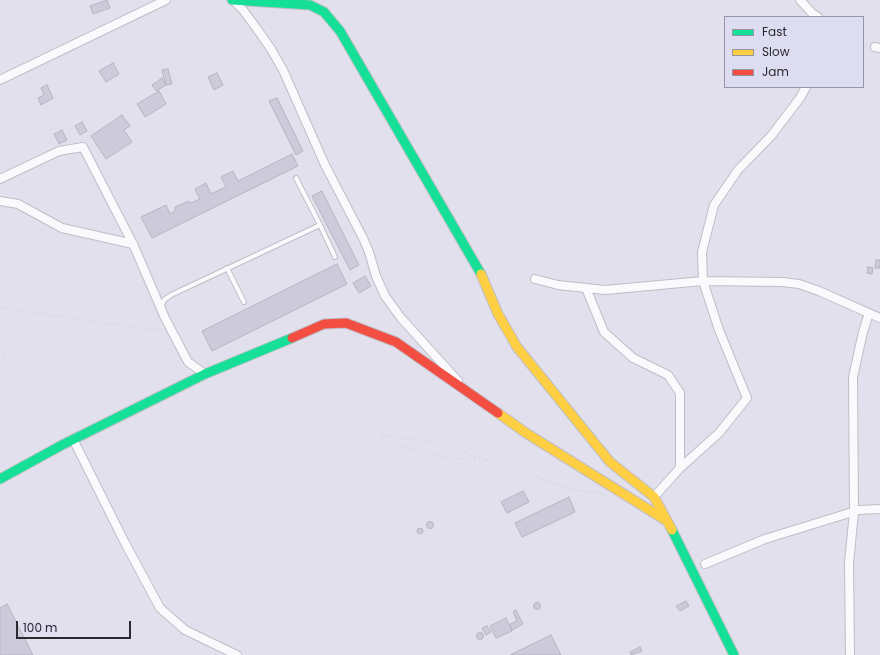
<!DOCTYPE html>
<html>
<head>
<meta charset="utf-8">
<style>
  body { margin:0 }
  #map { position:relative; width:880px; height:655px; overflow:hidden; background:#e1e0ec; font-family:Poppins,sans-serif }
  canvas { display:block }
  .legend { position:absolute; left:724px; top:16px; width:140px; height:72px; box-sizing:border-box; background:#dddcf0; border:1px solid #9594a3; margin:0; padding:5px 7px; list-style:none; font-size:12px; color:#292930 }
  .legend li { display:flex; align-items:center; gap:8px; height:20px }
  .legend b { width:20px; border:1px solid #9594a3 }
  .scale { position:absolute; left:16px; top:621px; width:115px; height:18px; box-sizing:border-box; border:2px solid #292930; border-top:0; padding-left:5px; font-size:12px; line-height:14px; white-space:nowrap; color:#292930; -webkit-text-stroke:3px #dddcf0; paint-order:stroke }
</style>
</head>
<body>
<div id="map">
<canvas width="880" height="655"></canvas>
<ul class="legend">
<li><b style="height:5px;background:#16e098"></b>Fast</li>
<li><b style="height:5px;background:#ffcf43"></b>Slow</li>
<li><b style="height:5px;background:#f24e42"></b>Jam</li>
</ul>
<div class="scale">100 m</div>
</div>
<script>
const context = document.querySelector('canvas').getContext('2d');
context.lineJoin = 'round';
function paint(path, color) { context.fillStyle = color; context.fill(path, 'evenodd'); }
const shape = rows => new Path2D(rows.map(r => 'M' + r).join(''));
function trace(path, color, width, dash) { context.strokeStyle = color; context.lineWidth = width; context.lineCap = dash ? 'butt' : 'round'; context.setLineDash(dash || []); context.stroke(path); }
const building = shape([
  [107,0,110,8,93,14,90,6,107,0],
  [113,63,119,74,106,82,99,71,113,63],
  [168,69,172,84,166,85,162,70,168,69],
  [217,73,223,85,214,90,208,77,217,73],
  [162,78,166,85,156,91,152,85,162,78],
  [47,85,53,98,41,105,38,98,44,95,41,88,47,85],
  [159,91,166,104,145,117,137,104,159,91],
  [277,98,303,151,296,155,269,101,277,98],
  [122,115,130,126,124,130,132,142,106,159,91,136,122,115],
  [82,122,87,131,80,135,75,126,82,122],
  [62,130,67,140,59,144,54,134,62,130],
  [292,154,298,166,152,238,141,217,166,205,170,214,175,211,175,207,189,201,191,203,200,199,195,189,206,183,211,194,226,187,221,177,233,171,238,181,292,154],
  [322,191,359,265,350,270,312,196,322,191],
  [876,260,880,260,880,268,875,268,876,260],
  [337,264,347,284,212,351,202,331,337,264],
  [868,267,873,268,872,274,867,273,868,267],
  [365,276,371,286,359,293,353,283,365,276],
  [523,491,529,502,507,513,501,502,523,491],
  [569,497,575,512,522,537,515,523,569,497],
  '426.5 525a3.5 3.5 0 1 1 7 0a3.5 3.5 0 1 1-7 0Z',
  '417 531a3 3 0 1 1 6 0a3 3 0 1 1-6 0Z',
  [686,601,689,606,680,611,676,606,686,601],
  '533.5 606a3.5 3.5 0 1 1 7 0a3.5 3.5 0 1 1-7 0Z',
  [7,604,33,655,0,655,0,608,7,604],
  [516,610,523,624,512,630,510,624,517,621,513,612,516,610],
  [506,618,512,631,496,638,490,626,506,618],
  [487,626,491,632,486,635,482,628,487,626],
  '476.5 636a3.5 3.5 0 1 1 7 0a3.5 3.5 0 1 1-7 0Z',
  [551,635,561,655,510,655,551,635],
  [640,647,642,651,631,655,630,652,640,647]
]);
paint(building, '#cdcadb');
trace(building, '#b6b5be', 1);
const lane = shape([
  [296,178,320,225],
  [227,268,244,302],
  [161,308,164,300,171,295,320,225,335,257]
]);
const street = shape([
  [233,0,243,10,257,29,271,49,283,70,325,165,363,238,369,252,376,276,385,296,401,318,458,381],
  [800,0,812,13,818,17],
  [875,47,880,48],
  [0,80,166,0],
  [0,179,59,151,83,147,133,244,165,318,188,362,205,374],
  [0,201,18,204,62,228,133,244],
  [535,279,558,285,605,290,703,281,782,282,799,284,819,291,880,318],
  [586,288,604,332,633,358,668,375,680,393,680,468],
  [73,439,125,543,160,608,185,630,237,655],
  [654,497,680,468,719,433,747,398,719,330,703,281,702,252,714,205,738,170,771,136,800,98,806,87],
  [705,564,765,539,859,510,880,509],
  [850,655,849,563,854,512,853,377,863,332,869,313]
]);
const fast = shape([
  [232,0,310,5,324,12,340,31,481,274],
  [0,479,62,445,205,374,292,338],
  [672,530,734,655]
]);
const slow = shape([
  [481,274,498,314,517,347,610,462,654,497,672,530],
  [498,413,526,433,667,521]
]);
const jam = shape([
  [292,338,324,324,346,323,396,342,498,413]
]);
trace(lane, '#bfbec7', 6);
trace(street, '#bfbec7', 10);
trace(fast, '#bfbec7', 11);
trace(slow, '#bfbec7', 11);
trace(jam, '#bfbec7', 11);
trace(shape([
  [0,308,163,331],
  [0,351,30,391,68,433],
  [488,460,433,442,383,435,380,441,448,458,488,460,571,489,605,494]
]), '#d2d2d4', 1.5, [1, 3]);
trace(lane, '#fafafc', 4);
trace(street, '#fafafc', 8);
trace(fast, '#16e098', 9);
trace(slow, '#ffcf43', 9);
trace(jam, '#f24e42', 9);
</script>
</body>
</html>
